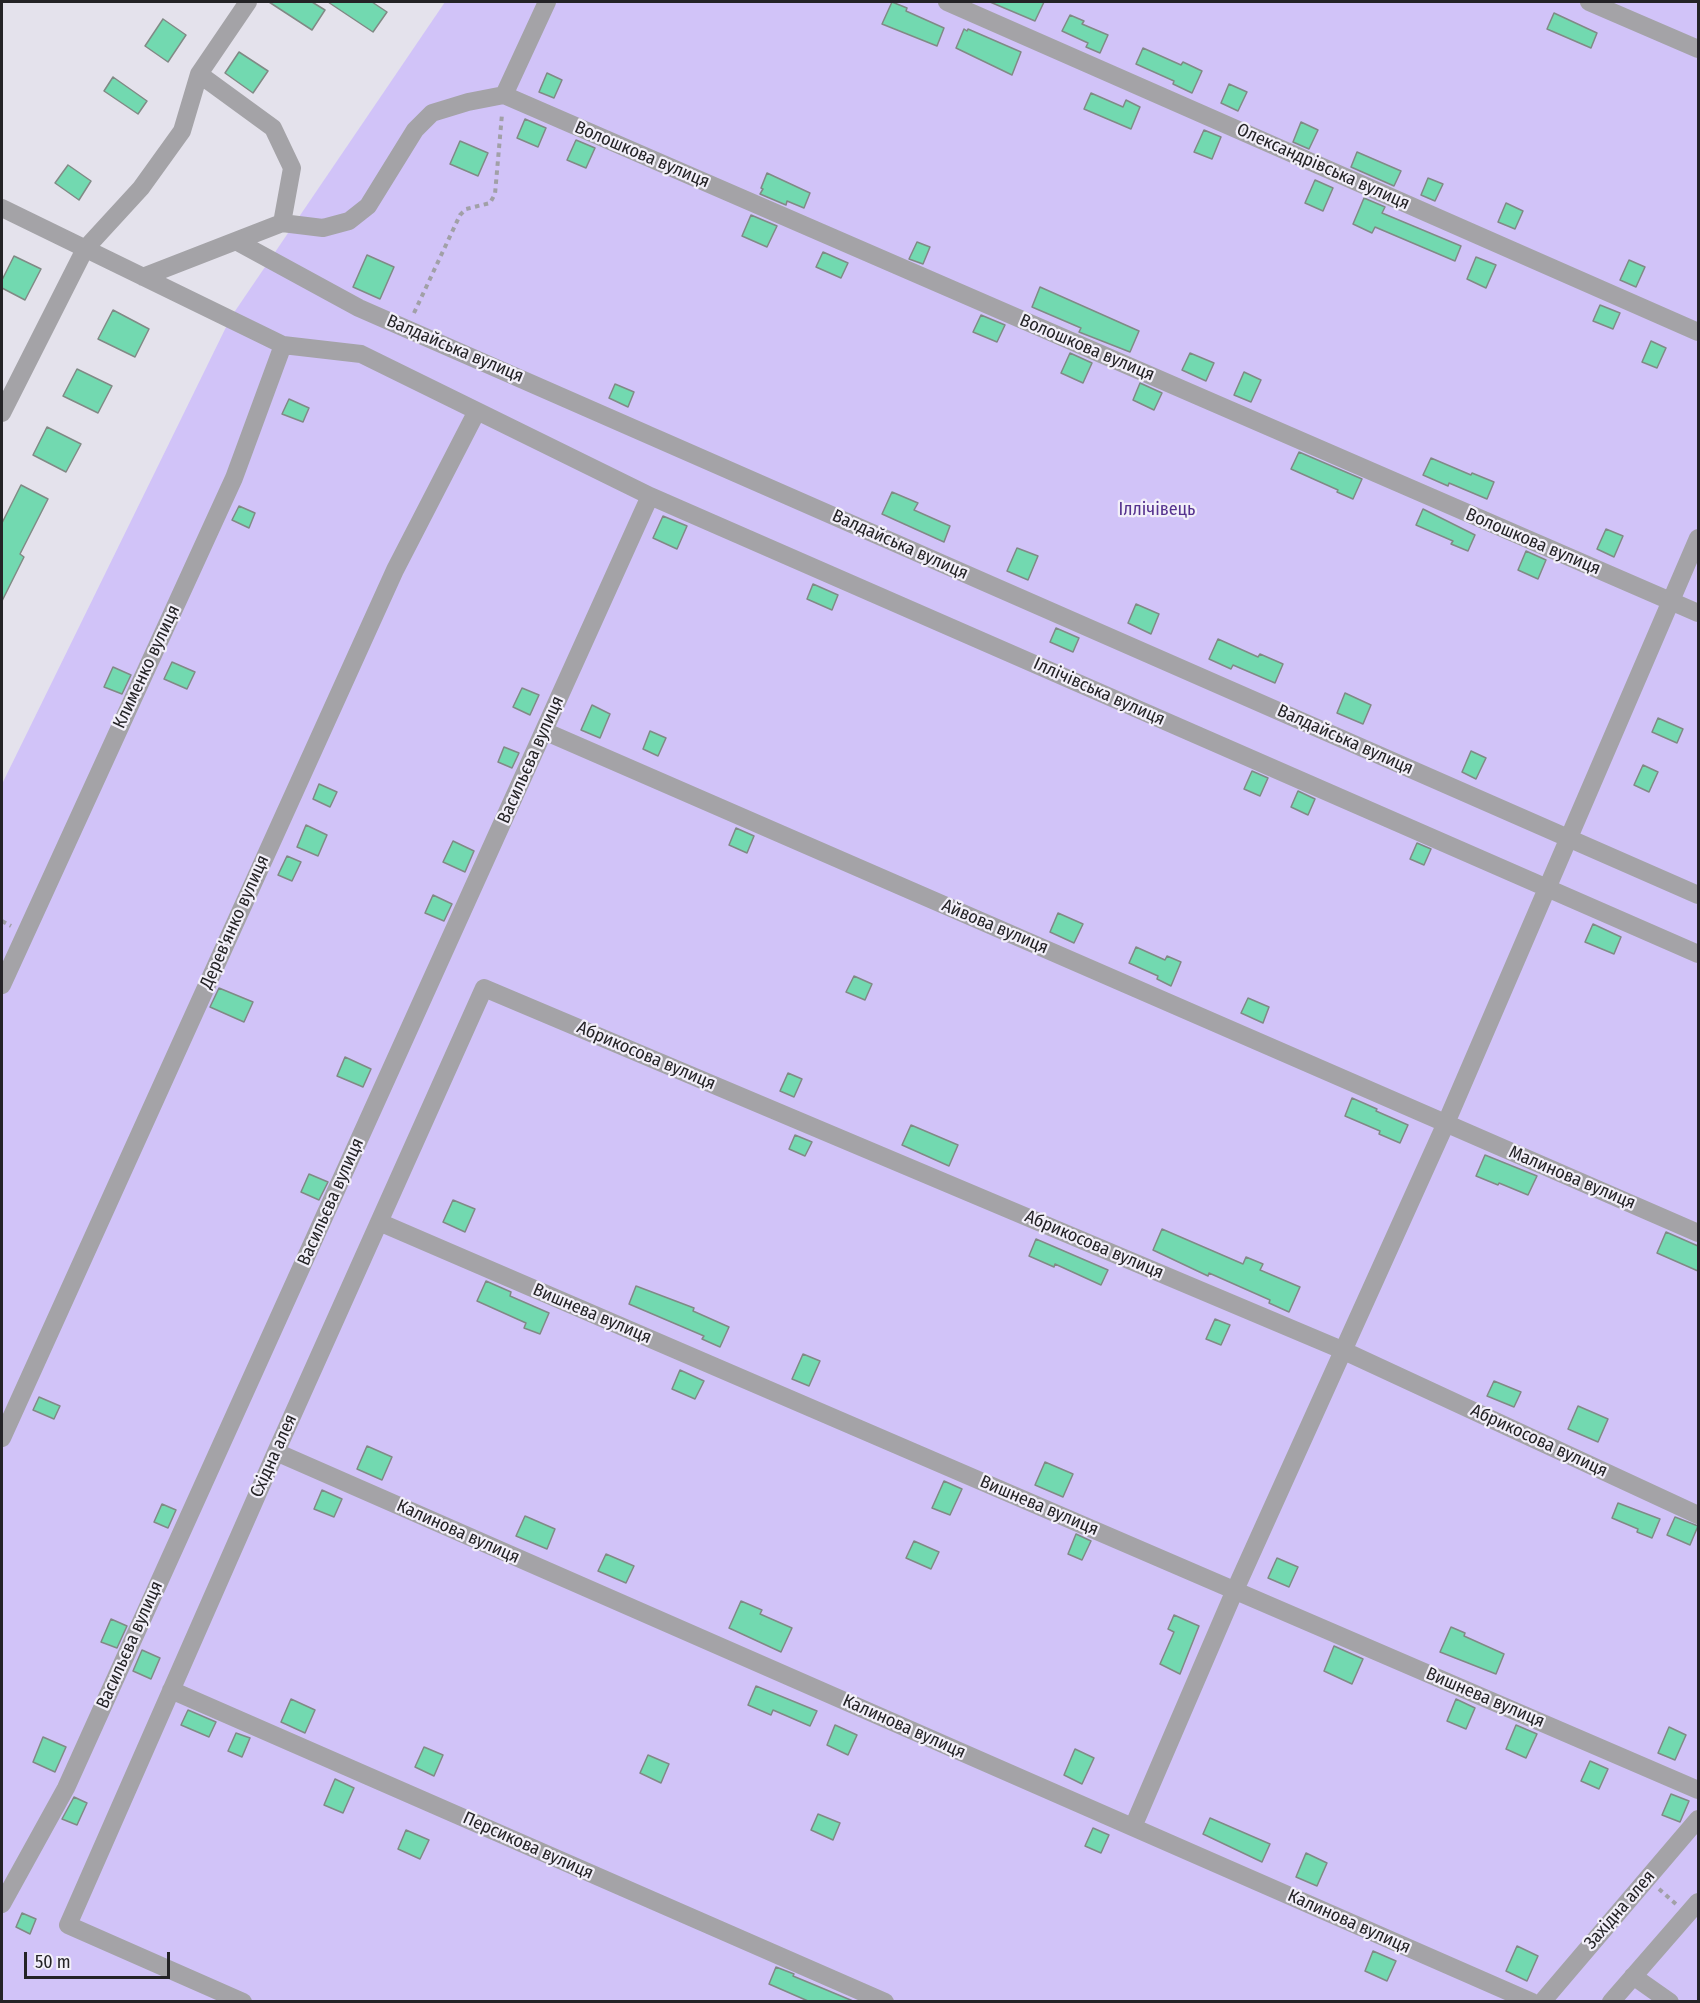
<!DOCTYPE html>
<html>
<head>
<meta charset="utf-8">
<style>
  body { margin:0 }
  #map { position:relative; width:1700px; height:2003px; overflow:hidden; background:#e4e2ec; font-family:"Fira Sans Condensed",sans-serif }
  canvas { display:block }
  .frame { position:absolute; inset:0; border:3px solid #242326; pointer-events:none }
  .scale { position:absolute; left:24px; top:1952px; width:146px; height:27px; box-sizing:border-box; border:3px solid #242326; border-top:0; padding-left:8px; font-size:18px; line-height:21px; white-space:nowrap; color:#242326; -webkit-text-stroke:4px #f2eff9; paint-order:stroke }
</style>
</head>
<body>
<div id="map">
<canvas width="1700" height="2003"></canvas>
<div class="frame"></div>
<div class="scale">50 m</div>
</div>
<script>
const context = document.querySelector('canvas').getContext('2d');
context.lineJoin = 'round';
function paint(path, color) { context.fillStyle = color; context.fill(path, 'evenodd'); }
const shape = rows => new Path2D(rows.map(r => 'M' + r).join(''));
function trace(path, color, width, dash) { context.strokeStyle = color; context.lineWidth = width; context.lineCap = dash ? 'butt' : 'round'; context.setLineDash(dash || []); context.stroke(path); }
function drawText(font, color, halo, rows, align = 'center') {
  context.font = font + ' "Fira Sans Condensed",sans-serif'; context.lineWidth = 4.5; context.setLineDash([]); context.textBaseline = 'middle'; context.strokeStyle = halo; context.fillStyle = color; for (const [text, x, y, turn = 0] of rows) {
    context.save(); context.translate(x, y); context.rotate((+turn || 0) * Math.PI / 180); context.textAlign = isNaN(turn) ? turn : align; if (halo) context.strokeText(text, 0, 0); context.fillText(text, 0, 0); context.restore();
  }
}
paint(shape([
  [445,2,1698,2,1698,2001,2,2001,2,784,231,317]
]), '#d1c3f8');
const building = shape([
  [269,2,312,2,325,10,312,30,269,2],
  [328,2,372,2,387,12,373,32,328,2],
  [892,2,907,8,906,11,944,28,937,46,882,24,892,2],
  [990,2,1044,2,1035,21,990,2],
  [1554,13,1597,33,1591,48,1547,29,1554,13],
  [1070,15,1084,21,1082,24,1108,35,1100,53,1086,47,1088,43,1062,31,1070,15],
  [163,19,186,35,168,62,145,46,163,19],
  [964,29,967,31,968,29,1021,52,1012,75,956,48,964,29],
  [1143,48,1181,65,1183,62,1202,71,1192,93,1173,84,1174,81,1136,64,1143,48],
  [239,52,268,71,253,93,225,73,239,52],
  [547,73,562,80,554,98,539,92,547,73],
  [113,77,147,101,138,114,104,91,113,77],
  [1229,84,1247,92,1238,111,1221,103,1229,84],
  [1091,93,1123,107,1126,100,1140,107,1131,129,1084,109,1091,93],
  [525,119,546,128,538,147,517,138,525,119],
  [1301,122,1318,130,1309,149,1293,142,1301,122],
  [1204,130,1221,137,1212,159,1194,152,1204,130],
  [576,140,595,148,586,168,567,160,576,140],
  [460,141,488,153,478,176,450,164,460,141],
  [1357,152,1401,171,1394,186,1351,167,1357,152],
  [68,165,91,181,79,200,55,183,68,165],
  [767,173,810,193,804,208,787,201,786,205,760,194,763,189,761,188,767,173],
  [1428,178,1443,184,1435,201,1421,195,1428,178],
  [1315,180,1333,188,1323,211,1305,203,1315,180],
  [1364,198,1385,207,1382,213,1461,246,1455,261,1375,227,1372,233,1353,224,1364,198],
  [1506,203,1523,211,1515,229,1498,222,1506,203],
  [751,215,777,226,767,247,742,236,751,215],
  [917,242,930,247,923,264,909,259,917,242],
  [823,252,848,263,841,278,816,267,823,252],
  [367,255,394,267,380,299,353,287,367,255],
  [14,256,41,269,25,300,2,288,2,280,14,256],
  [1476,257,1496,265,1486,288,1467,279,1476,257],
  [1629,260,1645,267,1636,287,1620,280,1629,260],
  [1040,287,1139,331,1130,352,1079,332,1081,328,1032,307,1040,287],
  [1600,305,1620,313,1613,329,1593,321,1600,305],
  [113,310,149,329,135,357,98,339,113,310],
  [981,315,1005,325,997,342,973,332,981,315],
  [1651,341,1666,348,1657,368,1642,362,1651,341],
  [1070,353,1092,363,1083,383,1061,373,1070,353],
  [1190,353,1214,363,1206,381,1182,370,1190,353],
  [77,369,112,386,98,413,63,396,77,369],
  [1244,372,1261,380,1251,402,1234,395,1244,372],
  [1140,383,1162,393,1154,410,1133,400,1140,383],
  [615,384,634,392,628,407,609,398,615,384],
  [289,399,309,408,303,422,282,414,289,399],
  [47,427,81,444,66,472,33,455,47,427],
  [1299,452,1362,479,1353,499,1337,492,1338,490,1291,469,1299,452],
  [1431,458,1471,475,1472,473,1494,482,1487,499,1449,483,1448,486,1423,475,1431,458],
  [21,485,48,499,20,554,24,557,2,601,2,523,21,485],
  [892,492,918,503,914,510,950,526,944,542,882,514,892,492],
  [239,506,255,513,249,528,232,520,239,506],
  [1423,509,1475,535,1468,551,1451,544,1453,541,1416,525,1423,509],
  [663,516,687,526,677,549,653,538,663,516],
  [1606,529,1623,536,1614,557,1597,549,1606,529],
  [1017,548,1038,556,1028,580,1007,571,1017,548],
  [1526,551,1546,560,1538,579,1518,570,1526,551],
  [813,584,838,595,832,610,807,599,813,584],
  [1136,604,1159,614,1151,634,1128,623,1136,604],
  [1056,628,1079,638,1073,652,1050,642,1056,628],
  [1218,639,1258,657,1260,654,1283,664,1275,683,1233,665,1231,669,1209,659,1218,639],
  [172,662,195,672,187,689,164,679,172,662],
  [113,667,131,675,122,694,104,687,113,667],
  [522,688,539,695,530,715,513,707,522,688],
  [1345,693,1371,705,1363,724,1337,713,1345,693],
  [592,705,610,714,600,738,581,730,592,705],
  [1658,718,1683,729,1677,743,1652,732,1658,718],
  [650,731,666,738,658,756,643,749,650,731],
  [504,747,519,753,512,768,498,762,504,747],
  [1471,751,1486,758,1476,779,1462,772,1471,751],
  [1643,765,1658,772,1649,792,1634,785,1643,765],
  [1252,771,1268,778,1260,796,1244,789,1252,771],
  [319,784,337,792,330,807,313,799,319,784],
  [1298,791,1315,799,1308,815,1291,807,1298,791],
  [306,825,327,835,318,856,297,847,306,825],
  [736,828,754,836,747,853,729,845,736,828],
  [453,841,474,851,465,872,443,862,453,841],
  [1417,843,1431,849,1424,865,1410,859,1417,843],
  [287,856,301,862,292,881,278,875,287,856],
  [433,895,452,904,444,921,425,913,433,895],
  [1058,913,1083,924,1074,943,1050,932,1058,913],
  [1593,924,1621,937,1614,954,1585,942,1593,924],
  [1136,947,1165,960,1167,956,1181,962,1171,986,1157,979,1158,976,1129,963,1136,947],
  [854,976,872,984,865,1000,846,992,854,976],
  [219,988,253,1002,244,1022,210,1007,219,988],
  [1248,998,1269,1007,1263,1023,1241,1013,1248,998],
  [345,1057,371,1069,363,1087,337,1076,345,1057],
  [788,1073,802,1079,794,1097,780,1091,788,1073],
  [1352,1098,1377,1109,1376,1111,1408,1125,1400,1143,1379,1134,1380,1131,1345,1116,1352,1098],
  [911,1125,958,1145,949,1166,902,1145,911,1125],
  [795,1135,812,1142,805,1156,789,1149,795,1135],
  [1485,1155,1537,1176,1528,1195,1499,1183,1498,1185,1476,1176,1485,1155],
  [309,1174,328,1182,319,1200,301,1192,309,1174],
  [453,1200,475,1209,465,1232,443,1222,453,1200],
  [1162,1229,1243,1264,1246,1257,1263,1264,1260,1270,1300,1287,1289,1312,1269,1303,1270,1300,1209,1273,1208,1276,1153,1250,1162,1229],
  [1666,1232,1698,1246,1698,1271,1657,1253,1666,1232],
  [1036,1239,1108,1270,1101,1285,1055,1264,1054,1267,1029,1256,1036,1239],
  [486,1281,511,1292,510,1296,549,1313,540,1334,524,1328,526,1323,477,1301,486,1281],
  [636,1286,694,1308,693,1311,729,1327,720,1347,702,1339,704,1336,629,1304,636,1286],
  [1215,1319,1230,1325,1221,1345,1206,1339,1215,1319],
  [803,1354,820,1361,809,1386,792,1379,803,1354],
  [680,1370,704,1381,695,1399,672,1389,680,1370],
  [1494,1381,1521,1392,1514,1407,1487,1396,1494,1381],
  [39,1397,60,1406,54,1419,33,1410,39,1397],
  [1578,1406,1608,1419,1598,1442,1568,1429,1578,1406],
  [367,1446,392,1457,382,1480,357,1469,367,1446],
  [1045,1462,1073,1474,1063,1497,1035,1485,1045,1462],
  [944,1481,962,1489,950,1515,932,1508,944,1481],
  [322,1490,342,1499,334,1517,314,1509,322,1490],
  [1618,1503,1660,1519,1652,1538,1637,1532,1638,1529,1612,1518,1618,1503],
  [162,1504,176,1510,168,1528,154,1522,162,1504],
  [525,1516,555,1529,547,1549,516,1536,525,1516],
  [1675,1517,1698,1526,1690,1545,1667,1535,1675,1517],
  [1076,1534,1091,1541,1082,1560,1068,1554,1076,1534],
  [914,1541,939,1552,931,1569,906,1558,914,1541],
  [606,1554,634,1566,626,1583,598,1571,606,1554],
  [1277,1558,1298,1567,1289,1587,1268,1578,1277,1558],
  [741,1601,762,1610,760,1614,792,1628,781,1652,729,1628,741,1601],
  [1174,1615,1199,1626,1180,1674,1160,1664,1174,1632,1168,1629,1174,1615],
  [111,1619,127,1626,117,1648,101,1642,111,1619],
  [1451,1627,1465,1633,1464,1636,1504,1654,1496,1674,1440,1652,1451,1627],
  [1334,1646,1363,1659,1352,1684,1324,1671,1334,1646],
  [142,1650,160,1658,151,1679,133,1671,142,1650],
  [756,1686,817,1711,810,1726,773,1710,771,1715,748,1705,756,1686],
  [291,1699,315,1710,305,1733,281,1722,291,1699],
  [1456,1699,1475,1708,1466,1729,1447,1721,1456,1699],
  [188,1710,216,1722,209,1737,181,1725,188,1710],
  [835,1725,857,1735,848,1755,827,1745,835,1725],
  [1516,1725,1537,1734,1526,1758,1506,1749,1516,1725],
  [1669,1727,1686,1735,1675,1760,1658,1753,1669,1727],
  [236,1733,250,1738,242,1757,228,1751,236,1733],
  [43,1737,66,1747,55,1772,33,1762,43,1737],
  [424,1747,443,1755,434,1776,415,1767,424,1747],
  [1075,1749,1094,1758,1082,1784,1064,1775,1075,1749],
  [648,1755,669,1764,661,1783,640,1773,648,1755],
  [1590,1761,1608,1769,1599,1789,1581,1781,1590,1761],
  [335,1779,354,1788,343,1813,324,1805,335,1779],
  [1671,1794,1689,1801,1680,1822,1662,1815,1671,1794],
  [74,1797,87,1803,77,1825,62,1819,74,1797],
  [818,1814,840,1823,833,1840,811,1830,818,1814],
  [1210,1818,1270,1844,1262,1862,1203,1834,1210,1818],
  [1093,1828,1109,1835,1101,1853,1085,1846,1093,1828],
  [406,1830,429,1840,420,1859,398,1849,406,1830],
  [1306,1853,1327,1863,1317,1886,1296,1877,1306,1853],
  [22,1913,36,1919,30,1934,16,1927,22,1913],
  [1517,1946,1538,1956,1527,1981,1506,1971,1517,1946],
  [1373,1951,1396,1961,1387,1981,1365,1971,1373,1951],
  [776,1967,794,1974,793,1976,853,2001,808,2001,769,1984,776,1967]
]);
paint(building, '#72d9b0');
trace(building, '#808a85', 1.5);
trace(shape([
  [414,313,460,215,466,209,490,203,495,194,502,114],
  [2,921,11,926],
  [1659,1889,1676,1904]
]), '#a1a0a7', 4, [4.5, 4.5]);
trace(shape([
  [947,2,1698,332],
  [1589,2,1698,49],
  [199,74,273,128,292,168,282,223],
  [504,95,1698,613],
  [504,95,547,2],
  [2,208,283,345,361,354,650,496,1698,954],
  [236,241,359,308,1698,895],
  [143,277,282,223,323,228,349,221,368,206,415,130,432,113,468,102,504,95],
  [2,413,85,249,141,188,182,131,199,74,248,2],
  [544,731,1698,1233],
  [2,985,234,478,283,345],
  [379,1222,1698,1790],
  [2,1438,395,570,477,411],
  [276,1452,1532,2002],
  [171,1690,885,2002],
  [1133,1827,1235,1590,1446,1123,1698,538],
  [2,1904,66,1788,650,496],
  [1633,1976,1670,2002],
  [243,2002,68,1925,276,1452,484,988,1342,1350,1698,1515],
  [1542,2002,1698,1819],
  [1611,2002,1698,1902]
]), '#a4a3a7', 18);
drawText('18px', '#242326', '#f2eff9', [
  ["Волошкова вулиця",642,155,23],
  ["Олександрівська вулиця",1323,167,24],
  ["Волошкова вулиця",1087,348,23],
  ["Валдайська вулиця",455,349,23],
  ["Волошкова вулиця",1533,542,23],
  ["Валдайська вулиця",900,545,24],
  ["Клименко вулиця",147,667,-65],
  ["Іллічівська вулиця",1099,692,24],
  ["Валдайська вулиця",1345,740,24],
  ["Васильєва вулиця",531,760,-66],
  ["Дерев'янко вулиця",235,922,-66],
  ["Айвова вулиця",995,927,23],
  ["Абрикосова вулиця",646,1056,23],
  ["Малинова вулиця",1572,1178,23],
  ["Васильєва вулиця",331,1202,-66],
  ["Абрикосова вулиця",1094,1245,23],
  ["Вишнева вулиця",592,1314,23],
  ["Абрикосова вулиця",1539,1441,25],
  ["Східна алея",274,1456,-66],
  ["Вишнева вулиця",1039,1506,23],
  ["Калинова вулиця",458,1532,24],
  ["Васильєва вулиця",130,1645,-66],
  ["Вишнева вулиця",1485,1698,23],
  ["Калинова вулиця",904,1727,24],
  ["Персикова вулиця",528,1846,24],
  ["Західна алея",1620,1910,-49],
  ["Калинова вулиця",1349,1922,24]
]);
drawText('18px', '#55328e', '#f2eff9', [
  ["Іллічівець",1157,510]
]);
</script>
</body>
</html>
